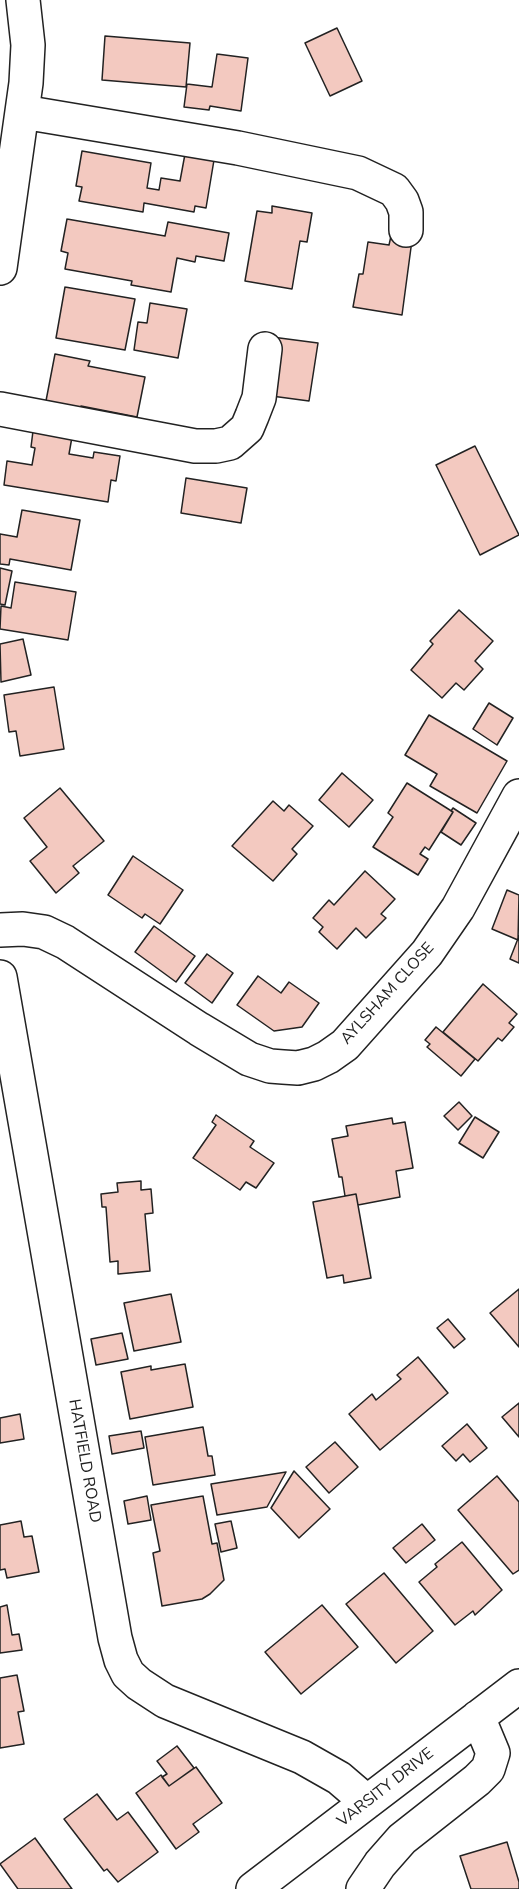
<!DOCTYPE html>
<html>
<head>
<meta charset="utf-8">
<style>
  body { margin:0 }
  canvas { display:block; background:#fff }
</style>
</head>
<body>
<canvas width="519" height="1889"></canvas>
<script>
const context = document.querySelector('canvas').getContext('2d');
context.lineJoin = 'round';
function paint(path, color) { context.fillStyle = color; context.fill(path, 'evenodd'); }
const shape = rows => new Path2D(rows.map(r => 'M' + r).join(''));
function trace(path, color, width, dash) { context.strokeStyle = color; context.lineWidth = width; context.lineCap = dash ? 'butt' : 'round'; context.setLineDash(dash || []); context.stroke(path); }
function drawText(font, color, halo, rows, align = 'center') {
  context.font = font + ' "Nunito Sans",sans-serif'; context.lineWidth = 4.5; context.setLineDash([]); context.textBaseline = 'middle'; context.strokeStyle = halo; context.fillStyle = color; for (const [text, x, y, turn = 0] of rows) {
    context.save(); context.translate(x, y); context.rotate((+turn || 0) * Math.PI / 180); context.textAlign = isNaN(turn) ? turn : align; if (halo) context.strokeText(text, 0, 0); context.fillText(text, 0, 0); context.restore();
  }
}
const building = shape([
  [337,28,362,81,330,96,305,43,337,28],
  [105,36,190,43,186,87,102,80,105,36],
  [217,54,248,58,241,111,210,106,209,110,184,107,187,84,212,87,217,54],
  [82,151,151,163,147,188,159,190,161,178,180,181,185,154,214,160,206,208,195,206,194,212,144,203,143,212,79,201,82,187,76,186,82,151],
  [272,206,312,213,307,242,300,241,292,289,245,281,257,211,272,213,272,206],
  [67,219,165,236,168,222,229,233,224,261,196,256,195,262,177,258,171,292,131,285,132,281,65,269,68,253,61,251,67,219],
  [391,236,412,240,402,315,353,307,359,274,363,274,368,242,389,245,391,236],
  [65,287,135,299,125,350,56,338,65,287],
  [150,303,187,309,178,358,134,350,138,322,147,323,150,303],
  [272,337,318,343,309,401,264,395,272,337],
  [55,354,90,361,88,366,145,377,137,417,81,406,81,413,45,406,55,354],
  [33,431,72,437,69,454,93,458,94,452,120,456,116,481,111,480,108,502,4,485,7,461,32,465,35,448,31,447,33,431],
  [475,446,519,535,480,555,436,465,475,446],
  [186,478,247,488,241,523,181,513,186,478],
  [22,510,80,520,71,570,10,559,9,565,0,564,0,534,17,537,22,510],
  [0,568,12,571,5,605,0,604,0,568],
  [15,582,76,592,68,640,0,629,1,606,11,608,15,582],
  [459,610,493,641,475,661,483,669,464,690,456,683,442,698,411,670,433,644,430,641,459,610],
  [23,639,31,675,1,682,0,644,23,639],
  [54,687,64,749,20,756,16,731,9,732,4,695,54,687],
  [489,703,513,718,497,745,473,729,489,703],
  [429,715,507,761,477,813,430,786,437,774,405,755,429,715],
  [342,773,373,800,349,827,319,800,342,773],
  [407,783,453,812,429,850,425,847,420,854,428,859,418,875,373,847,393,817,388,813,407,783],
  [60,788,104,841,73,866,79,873,56,893,30,861,47,847,24,818,60,788],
  [273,801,284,811,289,805,313,826,292,849,297,854,273,881,232,846,273,801],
  [453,808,476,823,461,845,441,832,453,812,451,811,453,808],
  [133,856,183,890,160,924,145,914,142,918,108,895,133,856],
  [365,871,395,899,381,914,386,918,366,938,356,928,337,949,319,932,323,927,313,918,329,900,334,905,365,871],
  [507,890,519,895,518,940,492,929,507,890],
  [154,926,195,956,176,982,135,952,154,926],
  [519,936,519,963,510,959,519,936],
  [207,954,233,973,212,1003,185,983,207,954],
  [258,976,281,993,289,982,319,1003,302,1027,274,1031,237,1005,258,976],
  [483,984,517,1014,509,1023,514,1027,502,1041,498,1038,478,1061,443,1032,483,984],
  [436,1027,475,1059,461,1076,427,1047,430,1044,425,1040,436,1027],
  [459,1102,472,1116,458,1130,444,1116,459,1102],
  [216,1115,254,1141,250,1147,274,1163,256,1188,246,1182,240,1190,193,1158,216,1125,212,1122,216,1115],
  [475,1117,499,1132,483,1158,459,1143,475,1117],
  [392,1118,393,1124,405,1122,413,1168,396,1171,400,1197,358,1205,356,1194,345,1196,342,1177,339,1177,332,1139,348,1136,346,1126,392,1118],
  [141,1181,141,1190,151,1189,153,1213,145,1214,150,1271,118,1274,118,1261,110,1262,106,1207,102,1207,101,1194,118,1192,117,1183,141,1181],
  [356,1194,371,1278,344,1283,343,1275,327,1278,313,1202,356,1194],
  [519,1289,519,1347,490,1313,519,1289],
  [171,1294,181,1342,134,1351,124,1303,171,1294],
  [448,1319,465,1339,454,1348,437,1328,448,1319],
  [122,1333,128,1359,96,1365,91,1339,122,1333],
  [418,1357,448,1393,380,1450,349,1414,372,1394,376,1400,401,1379,397,1375,418,1357],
  [185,1364,193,1407,130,1419,121,1372,151,1366,151,1370,185,1364],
  [519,1403,519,1437,502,1417,519,1403],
  [20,1414,24,1439,0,1443,0,1418,20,1414],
  [467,1424,487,1448,470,1462,463,1454,456,1461,442,1446,467,1424],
  [203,1427,208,1456,212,1456,215,1475,153,1485,145,1437,203,1427],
  [141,1431,144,1448,112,1454,109,1436,141,1431],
  [335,1442,358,1467,329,1493,306,1467,335,1442],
  [294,1471,330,1509,299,1538,271,1508,294,1471],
  [286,1472,267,1507,217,1515,211,1484,286,1472],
  [497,1476,519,1502,519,1570,513,1574,458,1510,497,1476],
  [147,1496,151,1520,128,1524,124,1501,147,1496],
  [203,1496,212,1544,217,1543,224,1580,210,1594,202,1599,162,1606,153,1553,160,1551,151,1505,203,1496],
  [21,1521,24,1537,32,1536,39,1572,7,1578,5,1569,0,1570,0,1525,21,1521],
  [231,1521,237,1548,221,1552,215,1524,231,1521],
  [422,1524,435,1540,406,1563,393,1548,422,1524],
  [462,1542,502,1590,475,1615,473,1611,455,1625,419,1582,437,1567,435,1564,462,1542],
  [384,1573,433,1631,396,1663,346,1604,384,1573],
  [7,1605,12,1635,19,1634,22,1650,0,1653,0,1607,7,1605],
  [322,1605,358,1647,301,1694,265,1652,322,1605],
  [17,1675,24,1711,18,1712,24,1744,0,1748,0,1678,17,1675],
  [177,1746,194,1768,169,1786,162,1777,167,1774,157,1761,177,1746],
  [196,1767,222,1803,193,1824,199,1832,176,1849,136,1793,161,1775,169,1786,196,1767],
  [97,1794,117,1820,128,1812,158,1852,118,1882,107,1869,104,1871,64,1819,97,1794],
  [35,1838,72,1889,18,1889,0,1864,35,1838],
  [507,1842,519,1882,519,1889,471,1889,460,1856,507,1842]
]);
paint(building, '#f3c9c0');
trace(building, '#222', 1.5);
const minor = shape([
  [23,112,238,148,358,173,394,190,402,201,406,212,406,230],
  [0,268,26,83,28,45,23,0],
  [0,409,195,446,216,446,230,443,247,428,252,416,259,398,265,349],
  [0,930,23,929,44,932,65,942,199,1029,249,1059,270,1066,283,1067,298,1068,314,1064,328,1057,345,1045,427,953,458,908,519,796],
  [0,977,115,1638,121,1660,128,1674,139,1684,165,1701,302,1757,339,1778,367,1802],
  [253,1889,519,1686],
  [363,1889,380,1864,402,1839,477,1780,488,1769,493,1753,478,1717]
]);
trace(minor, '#222', 36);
trace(minor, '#fff', 33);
drawText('16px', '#222', '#fff', [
  ["AYLSHAM CLOSE",388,994,-48],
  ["HATFIELD ROAD",84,1461,80],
  ["VARSITY DRIVE",386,1788,-38]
]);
</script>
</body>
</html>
